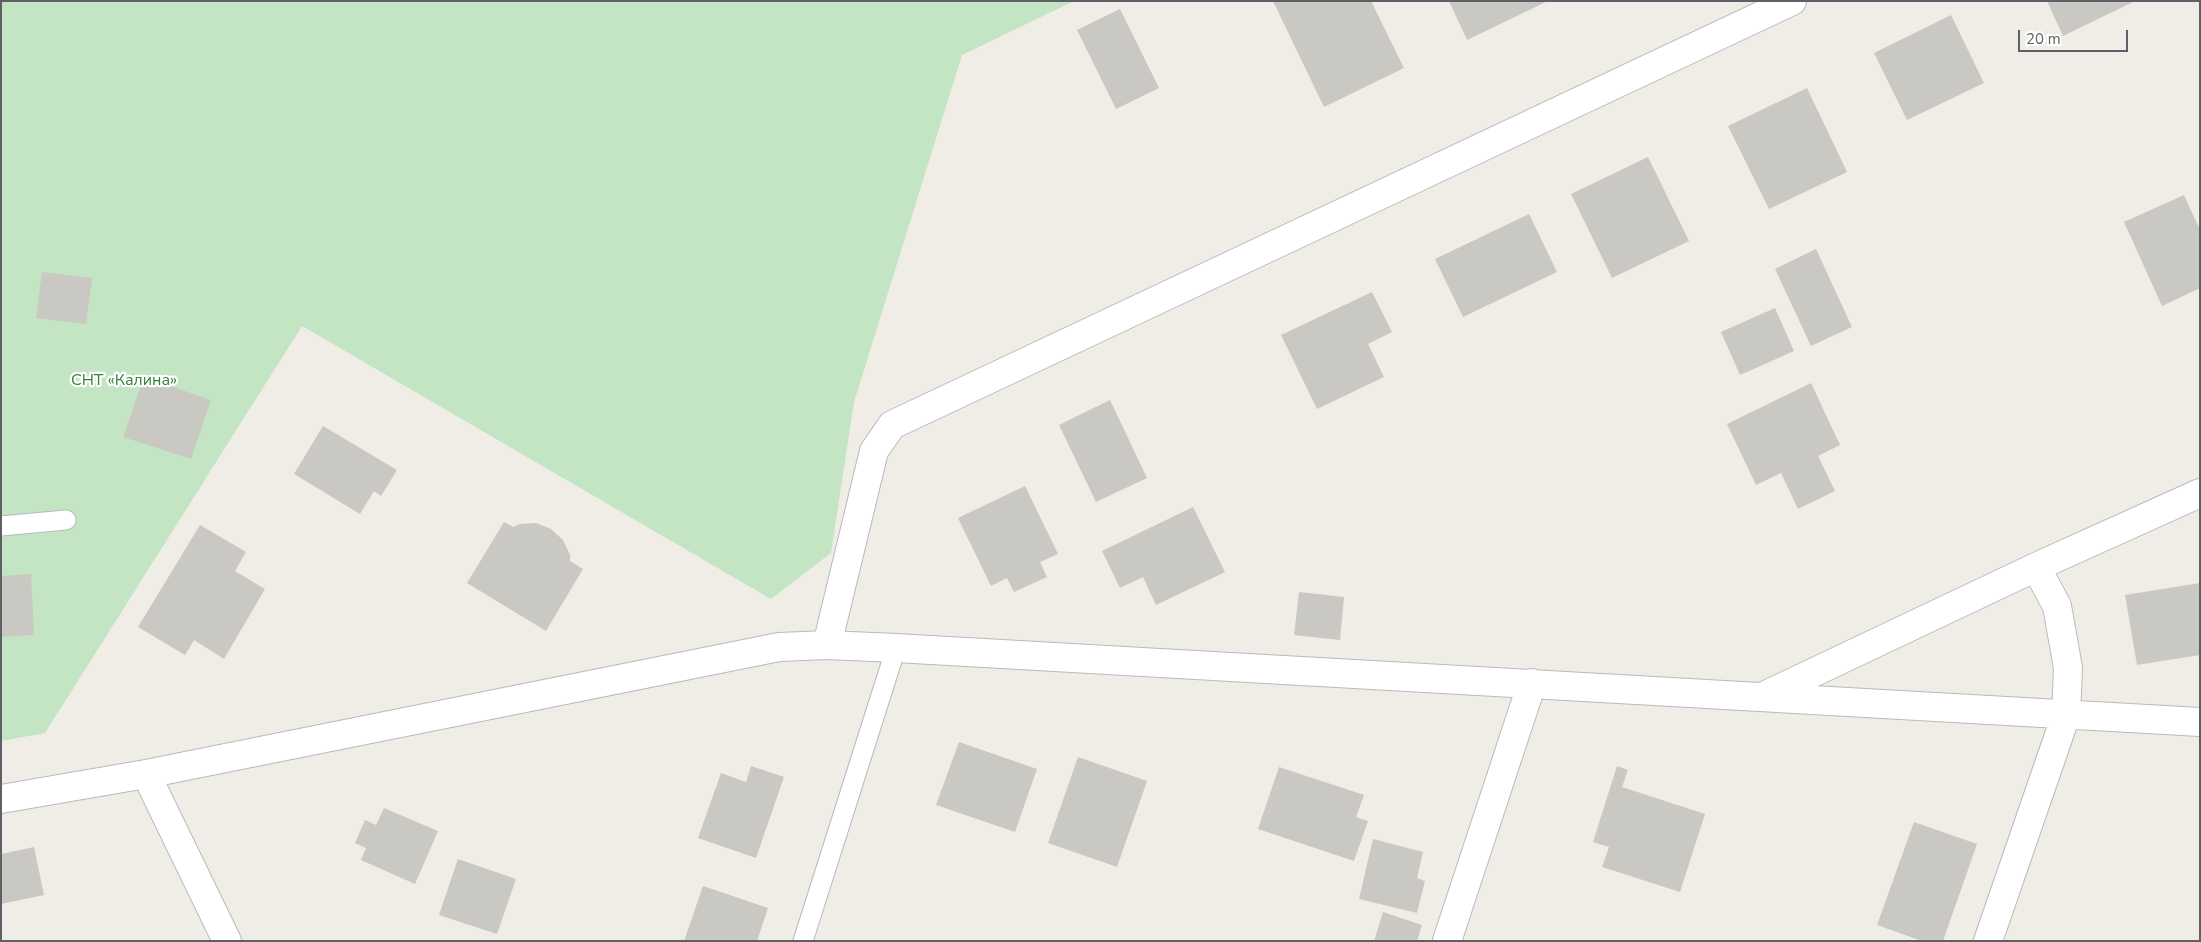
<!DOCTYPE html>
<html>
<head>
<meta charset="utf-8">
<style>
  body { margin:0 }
  #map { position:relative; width:2201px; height:942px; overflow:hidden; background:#efede5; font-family:"Nunito Sans",sans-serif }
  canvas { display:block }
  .frame { position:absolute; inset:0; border:2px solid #5d6065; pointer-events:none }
  .scale { position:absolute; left:2018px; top:30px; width:110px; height:22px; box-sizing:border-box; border:2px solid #5d6065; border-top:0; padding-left:6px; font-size:15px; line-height:18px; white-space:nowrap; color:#5d6065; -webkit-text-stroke:4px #fff; paint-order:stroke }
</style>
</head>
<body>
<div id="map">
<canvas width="2201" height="942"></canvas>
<div class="frame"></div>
<div class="scale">20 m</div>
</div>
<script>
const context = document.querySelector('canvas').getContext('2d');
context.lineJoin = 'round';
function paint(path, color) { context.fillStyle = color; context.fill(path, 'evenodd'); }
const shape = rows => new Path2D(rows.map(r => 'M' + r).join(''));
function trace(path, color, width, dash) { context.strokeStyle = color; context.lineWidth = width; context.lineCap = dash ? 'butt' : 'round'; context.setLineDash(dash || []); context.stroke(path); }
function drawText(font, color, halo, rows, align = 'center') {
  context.font = font + ' "Nunito Sans",sans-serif'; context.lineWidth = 4.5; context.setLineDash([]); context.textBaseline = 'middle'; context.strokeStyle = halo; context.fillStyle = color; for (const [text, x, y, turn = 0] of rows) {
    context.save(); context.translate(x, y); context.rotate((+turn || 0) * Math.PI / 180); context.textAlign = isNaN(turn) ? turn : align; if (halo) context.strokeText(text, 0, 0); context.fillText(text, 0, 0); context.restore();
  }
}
paint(shape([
  [1,1,1074,1,962,55,854,402,831,553,771,599,302,326,45,733,1,741]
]), '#c3e5c3');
paint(shape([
  [1273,1,1371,1,1404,68,1324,107],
  [1449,1,1548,1,1467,40],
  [2047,1,2135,1,2063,36],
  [1120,9,1159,88,1116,109,1077,30],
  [1951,15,1984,83,1907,120,1874,53],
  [1807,88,1847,172,1769,209,1728,126],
  [1648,157,1689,241,1612,278,1571,194],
  [2184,195,2200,230,2200,288,2162,306,2124,222],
  [1529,214,1557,272,1463,317,1435,259],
  [1816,249,1852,327,1811,346,1775,269],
  [42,272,92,278,86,324,36,318],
  [1372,292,1392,332,1368,344,1384,377,1317,409,1281,335],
  [1775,308,1794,351,1740,375,1721,332],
  [144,377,211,400,191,459,123,437],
  [1811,383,1840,445,1818,456,1835,491,1798,509,1781,473,1756,485,1727,424],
  [1110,400,1147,478,1096,502,1059,425],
  [323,426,397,470,381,496,374,491,360,514,294,474],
  [1025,486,1058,554,1040,562,1047,577,1014,592,1007,578,991,586,958,518],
  [1193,507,1225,572,1156,605,1143,577,1120,588,1102,551],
  [504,522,513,527,520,524,536,523,551,529,563,540,570,555,570,561,583,569,546,631,467,583],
  [200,525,246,552,235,571,265,589,224,659,194,640,185,655,138,627],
  [31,574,34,635,1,637,1,576],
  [2200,583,2200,655,2137,665,2125,595],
  [1299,592,1344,597,1340,640,1294,635],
  [959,742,1037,769,1015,832,936,805],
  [1078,757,1147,781,1117,867,1048,843],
  [751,766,784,777,756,858,698,838,721,773,746,782],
  [1617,766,1628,770,1622,787,1705,814,1680,892,1602,867,1609,847,1593,842],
  [1279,767,1364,795,1356,817,1368,821,1354,861,1258,829],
  [384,808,438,831,415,884,361,860,366,848,355,843,365,820,376,825],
  [1914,822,1977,844,1943,941,1922,941,1877,925],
  [1373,839,1423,852,1417,878,1425,881,1417,913,1359,899],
  [34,847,44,895,1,904,1,854],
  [458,859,516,879,497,934,439,915],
  [703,886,768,908,757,941,684,941],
  [1383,912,1422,925,1417,941,1374,941]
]), '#cac8c2');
const lane = shape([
  [1,526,66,520],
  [803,941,896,648]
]);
const street = shape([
  [827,645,874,451,892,425,1792,1],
  [1764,696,2036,567,2200,493],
  [146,774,227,941],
  [1,799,146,774,779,647,827,645,896,648,2200,722],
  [1447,941,1532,683],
  [1988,941,2066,715,2068,668,2057,606,2036,567]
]);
trace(lane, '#b7babe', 21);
trace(street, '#b7babe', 30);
trace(lane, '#fff', 19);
trace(street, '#fff', 28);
drawText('16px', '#38813c', '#fff', [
  ["СНТ «Калина»",124,381]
]);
</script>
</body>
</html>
